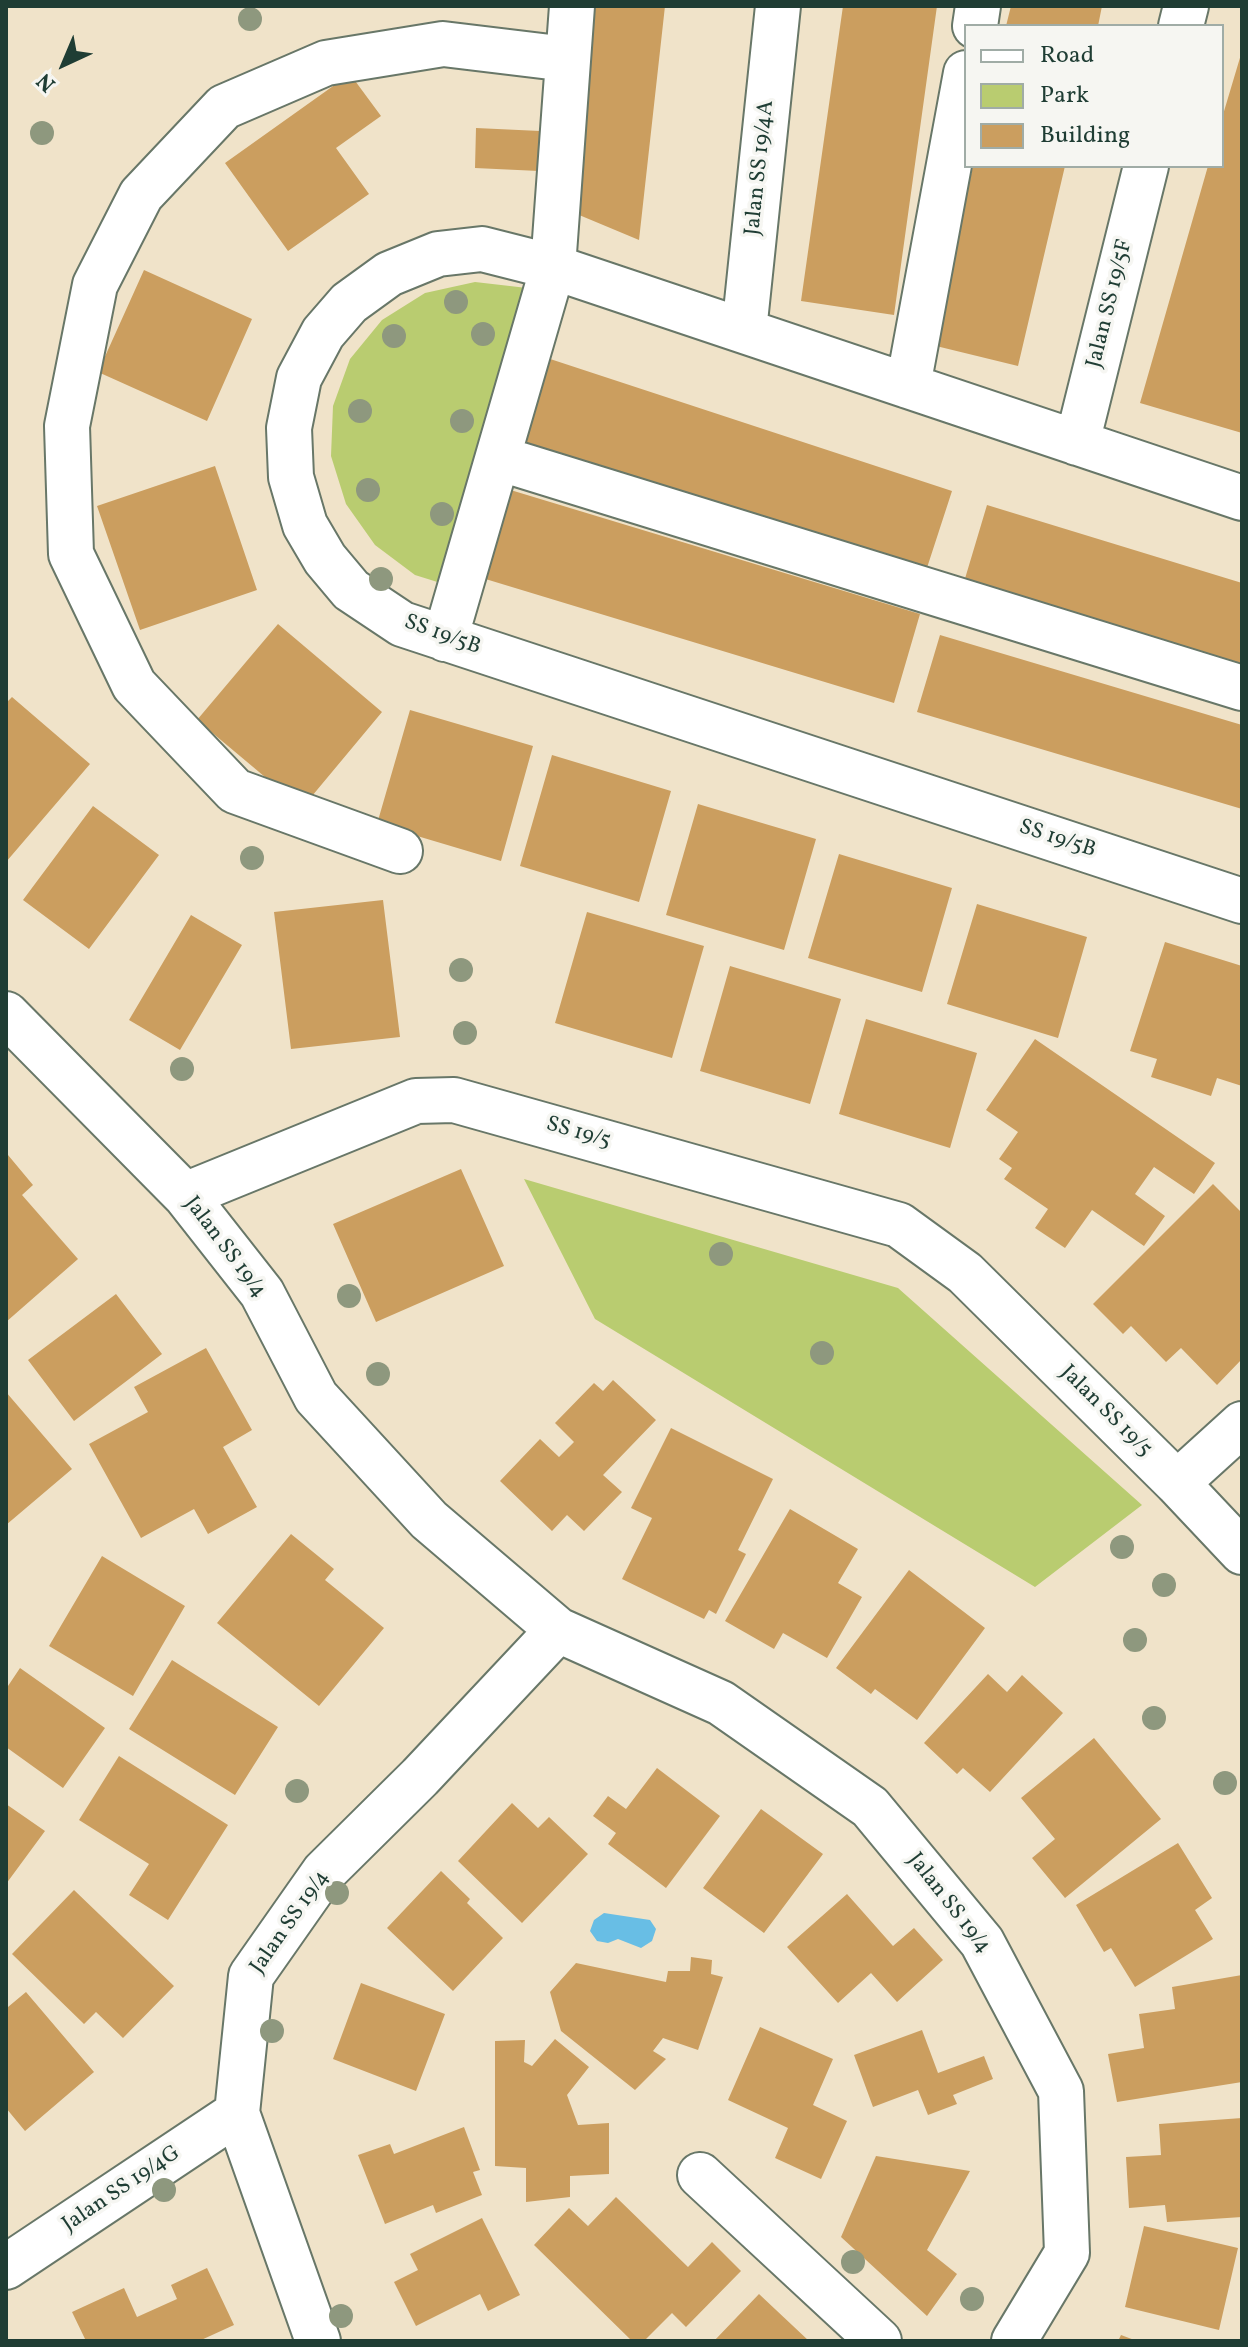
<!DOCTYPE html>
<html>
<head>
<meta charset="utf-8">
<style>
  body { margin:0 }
  #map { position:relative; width:1248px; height:2347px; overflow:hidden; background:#f0e3c9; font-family:Vollkorn,serif }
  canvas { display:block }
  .frame { position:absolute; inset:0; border:8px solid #1f3d34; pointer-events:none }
  .legend { position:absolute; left:964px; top:24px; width:260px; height:144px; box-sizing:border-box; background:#f6f6f2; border:2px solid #a0aca6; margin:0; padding:10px 14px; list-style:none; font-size:24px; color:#1f3d34 }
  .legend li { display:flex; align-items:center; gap:16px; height:40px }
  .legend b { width:40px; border:2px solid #a0aca6 }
  .north { position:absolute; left:24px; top:24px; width:80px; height:80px; -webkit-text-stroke:6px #f6f6f2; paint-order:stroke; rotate:224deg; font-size:22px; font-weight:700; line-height:32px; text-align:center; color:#1f3d34 }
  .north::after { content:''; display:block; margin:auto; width:28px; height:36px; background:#1f3d34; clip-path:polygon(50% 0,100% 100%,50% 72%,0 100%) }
</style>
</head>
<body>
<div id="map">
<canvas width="1248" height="2347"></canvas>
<div class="frame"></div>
<ul class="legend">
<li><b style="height:10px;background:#fff"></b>Road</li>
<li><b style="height:22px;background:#b9cc70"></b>Park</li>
<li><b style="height:22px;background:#cb9e5f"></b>Building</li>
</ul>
<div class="north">N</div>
</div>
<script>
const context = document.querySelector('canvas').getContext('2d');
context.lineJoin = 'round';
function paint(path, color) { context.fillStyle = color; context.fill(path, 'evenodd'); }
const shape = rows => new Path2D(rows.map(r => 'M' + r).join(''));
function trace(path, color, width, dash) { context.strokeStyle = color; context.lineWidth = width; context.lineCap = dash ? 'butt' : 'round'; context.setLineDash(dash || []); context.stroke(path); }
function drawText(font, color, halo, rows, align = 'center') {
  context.font = font + ' Vollkorn,serif'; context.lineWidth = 7; context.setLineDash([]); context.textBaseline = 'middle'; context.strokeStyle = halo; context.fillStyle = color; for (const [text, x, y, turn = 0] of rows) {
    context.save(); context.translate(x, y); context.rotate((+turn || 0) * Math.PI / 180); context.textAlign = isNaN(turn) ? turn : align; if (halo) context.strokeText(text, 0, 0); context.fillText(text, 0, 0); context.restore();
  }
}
paint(shape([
  [475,282,527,288,447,585,415,575,375,545,346,504,331,456,333,406,350,359,382,320,425,293],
  [524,1179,898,1288,1142,1505,1035,1587,595,1319]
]), '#b9cc70');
paint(shape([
  [604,1913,650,1920,656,1929,652,1941,641,1948,618,1939,608,1943,597,1941,590,1931,594,1920]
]), '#68bee5');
paint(shape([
  [595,6,665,6,639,240,572,212],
  [843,6,937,6,894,315,801,301],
  [1011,6,1102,6,1098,26,1006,26],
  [1242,51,1242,433,1140,403,1208,166,1222,166,1222,118],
  [350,74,381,116,336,148,369,194,288,251,225,163],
  [476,128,540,131,539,171,475,168],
  [973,166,1065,166,1018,366,932,345],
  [144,270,252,319,207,421,98,372],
  [538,355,952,491,924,577,510,440],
  [215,466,257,590,140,630,97,506],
  [494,485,920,614,894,703,469,574],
  [987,505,1242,583,1242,678,961,592],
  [278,624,382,712,302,808,197,720],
  [940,635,1242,725,1242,809,917,712],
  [12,697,90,764,6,862,6,703],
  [410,710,533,746,501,861,377,824],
  [552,755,671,791,639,902,520,866],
  [698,804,816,839,784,950,666,915],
  [93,806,159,855,89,949,23,900],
  [839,854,952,888,922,992,808,958],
  [383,900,400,1037,291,1049,274,912],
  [977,904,1087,937,1058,1038,947,1004],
  [587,912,704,946,672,1058,555,1023],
  [191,915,242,945,180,1050,129,1020],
  [1165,942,1242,966,1242,1086,1217,1078,1211,1096,1183,1087,1151,1077,1157,1059,1130,1051],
  [730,966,841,999,810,1104,700,1071],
  [866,1019,977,1053,950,1148,839,1114],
  [1035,1039,1215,1163,1194,1194,1154,1167,1135,1194,1165,1216,1144,1246,1092,1210,1065,1248,1035,1228,1048,1209,1004,1179,1012,1168,999,1159,1018,1132,986,1110],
  [8,1155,33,1185,22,1195,78,1259,6,1322],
  [461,1169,504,1266,376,1322,333,1224],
  [1213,1184,1242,1213,1242,1359,1217,1385,1181,1348,1166,1362,1131,1326,1123,1334,1093,1304],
  [116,1294,162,1354,74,1421,28,1360],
  [206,1348,252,1430,223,1447,257,1507,208,1534,194,1509,141,1538,89,1444,148,1412,134,1387],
  [613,1380,656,1420,603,1475,622,1492,584,1531,567,1515,552,1531,500,1481,540,1439,559,1457,574,1442,555,1423,594,1383,603,1391],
  [6,1392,72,1469,6,1525],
  [671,1428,773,1479,738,1550,746,1554,716,1614,709,1610,704,1619,622,1579,652,1518,631,1508],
  [790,1509,858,1549,838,1583,862,1597,827,1658,783,1633,774,1649,725,1621],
  [291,1534,334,1569,325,1580,384,1628,319,1706,217,1623],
  [102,1556,185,1606,133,1696,49,1646],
  [909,1570,985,1628,917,1720,875,1689,871,1694,836,1668],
  [172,1660,278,1727,235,1795,129,1729],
  [20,1668,105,1728,63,1788,6,1747,6,1689],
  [988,1674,1007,1692,1022,1675,1063,1713,990,1792,963,1768,957,1774,924,1743],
  [1094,1738,1161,1819,1065,1898,1032,1858,1055,1839,1021,1798],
  [119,1756,228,1825,168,1920,129,1895,149,1864,79,1820],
  [657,1768,720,1816,666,1888,608,1844,616,1833,593,1816,608,1796,626,1809],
  [512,1803,538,1828,549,1817,588,1854,522,1923,458,1861],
  [6,1804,45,1831,6,1884],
  [761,1809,823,1854,764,1933,703,1888],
  [1178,1843,1212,1898,1195,1910,1213,1939,1135,1987,1111,1948,1104,1952,1076,1905],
  [441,1871,470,1899,467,1903,503,1938,453,1991,387,1928],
  [74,1890,174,1986,123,2038,96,2012,84,2024,12,1954],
  [847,1894,893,1946,914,1928,943,1960,897,2002,871,1973,838,2003,787,1947],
  [691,1957,712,1960,711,1974,723,1977,698,2050,663,2038,653,2051,666,2059,635,2090,561,2031,550,1992,576,1963,666,1982,668,1971,690,1971],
  [1242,1975,1242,2082,1117,2102,1108,2054,1144,2048,1139,2014,1175,2009,1172,1987],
  [361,1983,445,2014,416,2091,333,2059],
  [26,1992,94,2072,25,2131,6,2108,6,2004,8,2007],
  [760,2027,833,2059,813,2105,847,2121,821,2179,775,2158,788,2128,728,2100],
  [922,2030,938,2073,984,2056,993,2079,953,2095,957,2104,928,2115,918,2090,873,2107,854,2055],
  [555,2039,589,2067,567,2095,578,2125,609,2123,609,2174,570,2176,570,2197,526,2202,526,2168,495,2166,495,2041,525,2040,524,2062,532,2066],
  [1242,2118,1242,2217,1167,2222,1165,2205,1129,2208,1126,2157,1161,2155,1159,2124],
  [464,2127,480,2170,473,2172,482,2195,436,2213,433,2205,385,2224,358,2155,390,2144,394,2154],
  [876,2156,970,2171,927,2250,957,2274,927,2316,841,2237],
  [616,2197,688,2267,712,2242,741,2271,686,2327,672,2313,644,2341,632,2341,534,2245,569,2208,588,2226],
  [482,2218,520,2295,488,2311,480,2294,416,2326,394,2282,418,2270,410,2254],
  [1144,2226,1238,2248,1219,2330,1125,2307],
  [207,2268,234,2325,199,2341,86,2341,72,2312,124,2288,137,2317,177,2299,171,2285],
  [759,2294,809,2341,714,2341],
  [1121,2335,1137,2341,1118,2341]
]), '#cb9e5f');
const minor = shape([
  [975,26,978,6],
  [1181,26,1186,6],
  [744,331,778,6],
  [908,386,966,73],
  [1077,443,1146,166],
  [498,458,1242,688],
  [1242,498,553,267,482,249,438,254,389,274,349,303,323,333,299,378,289,428,291,477,305,525,325,559,351,590,402,624,1242,901],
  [445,639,553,267,572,6],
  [400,851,235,791,134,685,71,554,67,426,95,285,141,195,224,107,326,63,443,44,567,59],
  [6,1014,185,1195,262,1293,316,1397,429,1520,558,1630,721,1703,870,1807,982,1942,1061,2091,1067,2253,1014,2341],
  [185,1195,416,1101,454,1100,899,1225,965,1273,1177,1483,1242,1552],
  [1177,1483,1242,1424],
  [700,2175,879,2341],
  [6,2267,237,2113],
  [318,2341,237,2113,251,1976,324,1872,420,1777,558,1630]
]);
trace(minor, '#687768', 48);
trace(minor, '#fff', 44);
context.fillStyle = '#8e987e';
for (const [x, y] of [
  [250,19],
  [42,133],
  [456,302],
  [483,334],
  [394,336],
  [360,411],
  [462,421],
  [368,490],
  [442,514],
  [381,579],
  [252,858],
  [461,970],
  [465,1033],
  [182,1069],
  [721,1254],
  [349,1296],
  [822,1353],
  [378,1374],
  [1122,1547],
  [1164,1585],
  [1135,1640],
  [1154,1718],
  [1225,1783],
  [297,1791],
  [337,1893],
  [272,2031],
  [164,2190],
  [853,2262],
  [972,2299],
  [341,2316]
]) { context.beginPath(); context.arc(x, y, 12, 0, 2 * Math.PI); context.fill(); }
drawText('22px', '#1f3d34', '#f6f6f2', [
  ["Jalan SS 19/4A",761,168,-84],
  ["Jalan SS 19/5F",1111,304,-76],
  ["SS 19/5B",442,636,20],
  ["SS 19/5B",1057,840,18],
  ["SS 19/5",578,1134,16],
  ["Jalan SS 19/4",224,1248,53],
  ["Jalan SS 19/5",1105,1412,45],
  ["Jalan SS 19/4",948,1904,52],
  ["Jalan SS 19/4",291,1923,-55],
  ["Jalan SS 19/4G",122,2190,-34]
]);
</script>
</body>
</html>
